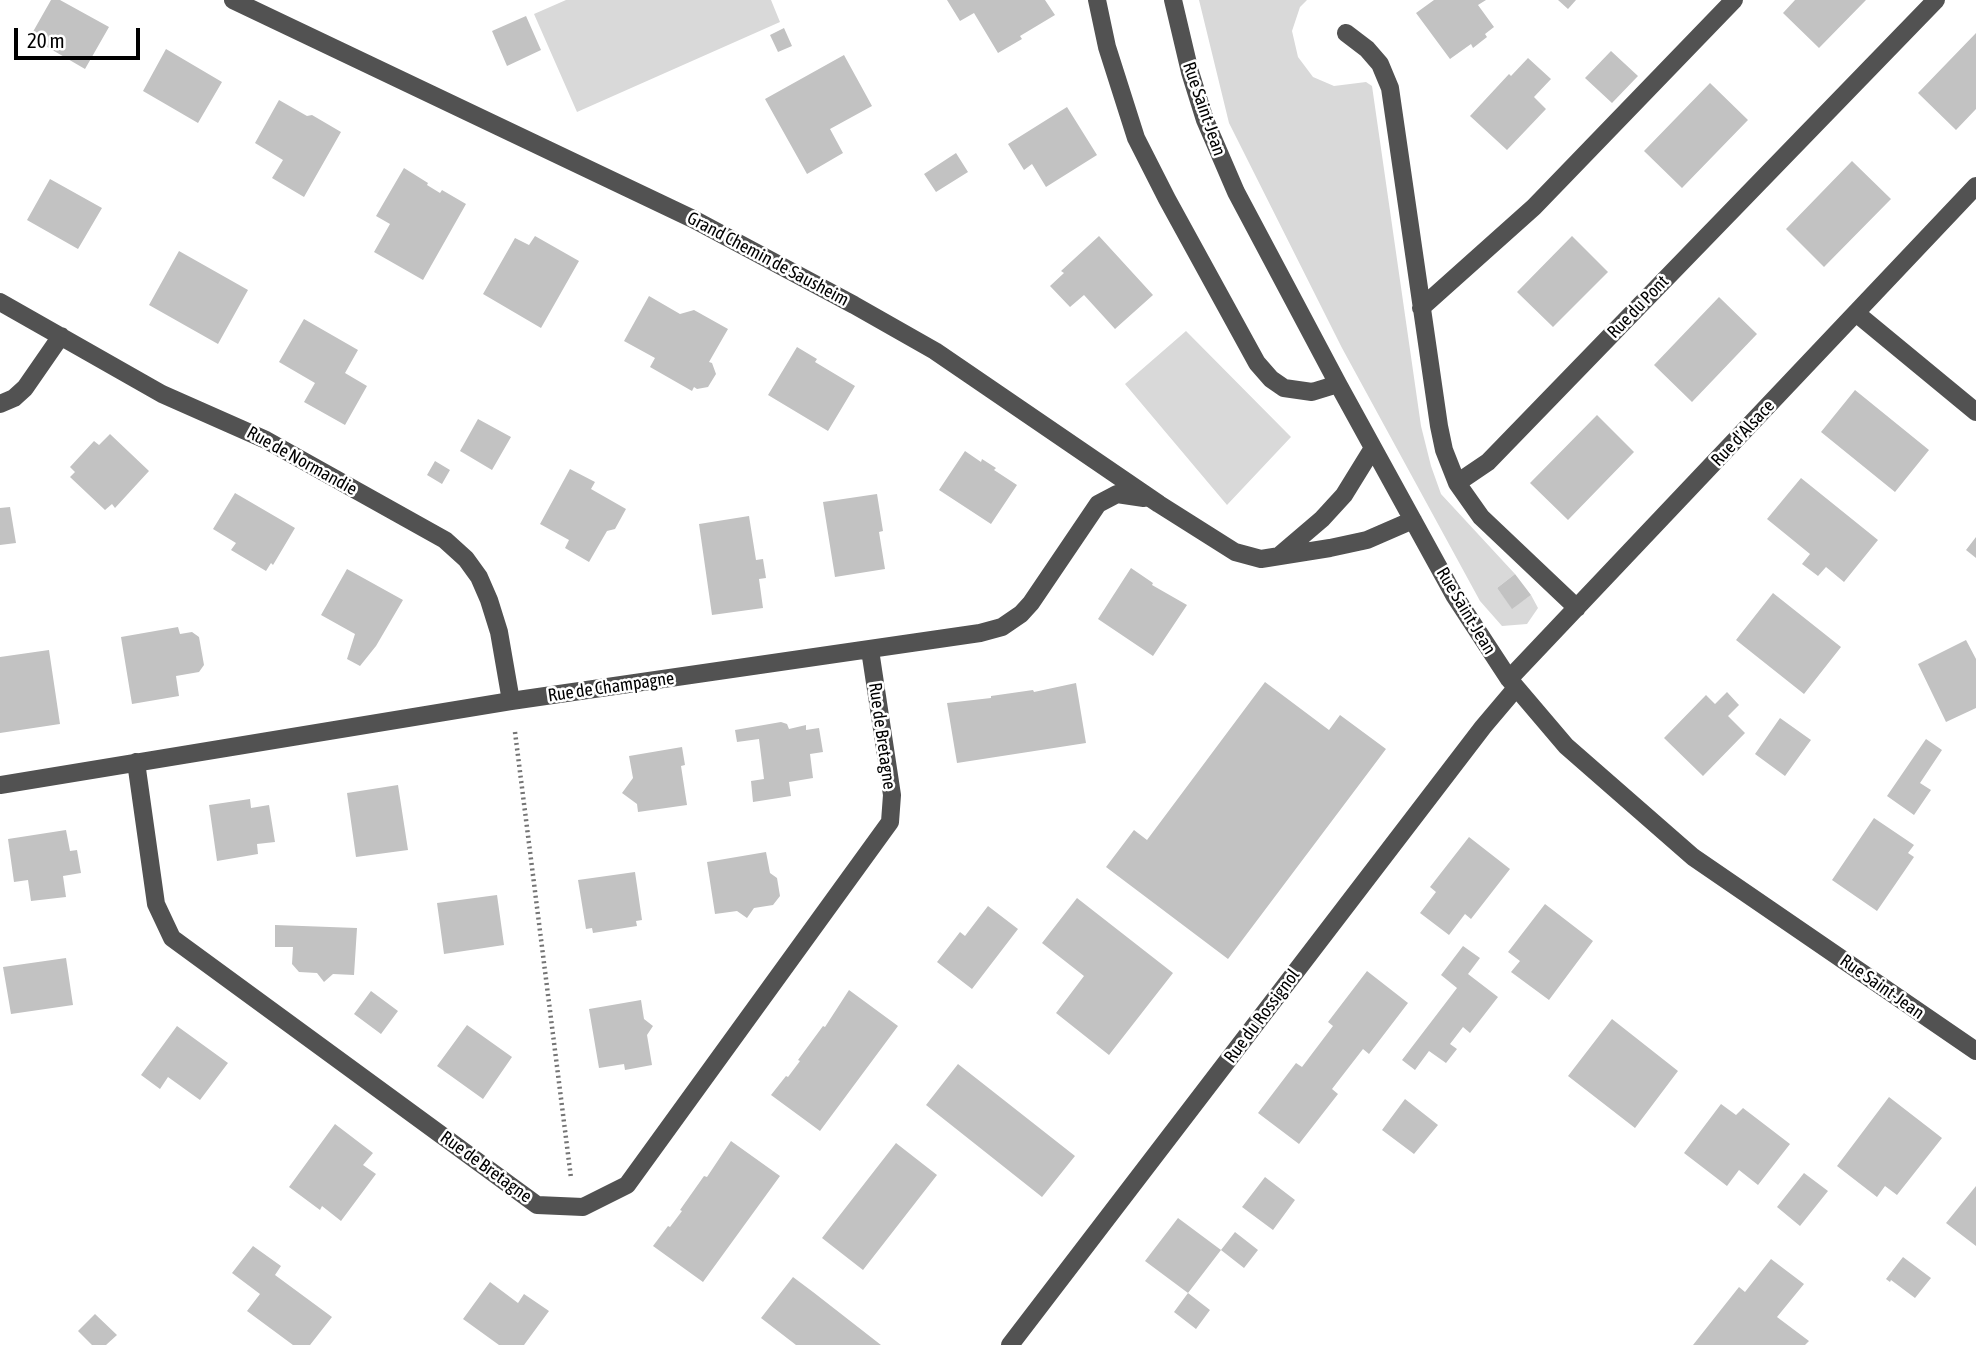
<!DOCTYPE html>
<html>
<head>
<meta charset="utf-8">
<style>
  body { margin:0 }
  #map { position:relative; width:1976px; height:1345px; overflow:hidden; background:#fff; font-family:"Asap Condensed",sans-serif }
  canvas { display:block }
  .scale { position:absolute; left:14px; top:28px; width:126px; height:32px; box-sizing:border-box; border:4px solid #000; border-top:0; padding-left:9px; font-size:21px; line-height:24px; white-space:nowrap; color:#000; -webkit-text-stroke:5px #fff; paint-order:stroke }
</style>
</head>
<body>
<div id="map">
<canvas width="1976" height="1345"></canvas>
<div class="scale">20 m</div>
</div>
<script>
const context = document.querySelector('canvas').getContext('2d');
context.lineJoin = 'round';
function paint(path, color) { context.fillStyle = color; context.fill(path, 'evenodd'); }
const shape = rows => new Path2D(rows.map(r => 'M' + r).join(''));
function trace(path, color, width, dash) { context.strokeStyle = color; context.lineWidth = width; context.lineCap = dash ? 'butt' : 'round'; context.setLineDash(dash || []); context.stroke(path); }
function drawText(font, color, halo, rows, align = 'center') {
  context.font = font + ' "Asap Condensed",sans-serif'; context.lineWidth = 5; context.setLineDash([]); context.textBaseline = 'middle'; context.strokeStyle = halo; context.fillStyle = color; for (const [text, x, y, turn = 0] of rows) {
    context.save(); context.translate(x, y); context.rotate((+turn || 0) * Math.PI / 180); context.textAlign = isNaN(turn) ? turn : align; if (halo) context.strokeText(text, 0, 0); context.fillText(text, 0, 0); context.restore();
  }
}
paint(shape([
  [566,0,771,0,780,22,577,112,534,14],
  [1199,0,1307,0,1300,7,1292,31,1298,57,1313,77,1334,86,1366,82,1372,86,1421,426,1431,466,1441,494,1515,574,1497,588,1512,608,1531,595,1538,608,1527,624,1502,626,1480,601,1342,348,1229,123],
  [1186,331,1291,437,1227,505,1125,384]
]), '#d9d9d9');
paint(shape([
  [51,0,60,0,109,27,85,69,30,37],
  [947,0,1045,0,1055,15,1020,36,1022,39,998,53,974,13,960,21],
  [1434,0,1486,0,1478,5,1494,27,1485,34,1487,37,1473,48,1471,44,1450,59,1416,13],
  [1558,0,1576,0,1568,9],
  [1795,0,1866,0,1819,48,1783,13],
  [526,16,541,50,507,66,492,31],
  [784,28,792,46,778,52,770,35],
  [1976,33,1976,109,1956,130,1918,93],
  [166,49,222,82,198,123,143,91],
  [1611,51,1638,76,1612,103,1585,78],
  [844,55,872,106,830,129,843,153,807,174,765,99],
  [1528,58,1551,79,1534,97,1546,109,1507,150,1470,116,1509,74,1511,76],
  [1710,83,1748,120,1682,188,1644,151],
  [279,100,307,116,312,115,341,132,304,197,272,178,283,160,255,143],
  [1067,107,1097,155,1046,187,1032,164,1024,170,1008,144],
  [956,153,968,172,936,192,924,174],
  [1852,161,1891,199,1824,267,1786,229],
  [404,168,428,183,427,185,440,193,442,190,466,204,423,280,374,252,390,224,376,216],
  [50,179,102,208,78,249,27,220],
  [535,236,579,261,541,328,483,294,515,238,529,245],
  [1099,236,1153,295,1115,329,1084,295,1070,307,1050,286,1064,273,1061,271],
  [1572,236,1608,272,1553,327,1517,292],
  [179,251,248,290,218,344,149,305],
  [649,296,680,314,694,310,728,329,709,362,712,363,716,374,708,387,697,389,694,387,692,391,650,367,655,358,624,341],
  [1719,297,1757,334,1692,402,1654,365],
  [304,319,358,350,345,373,367,386,345,425,304,402,315,383,279,362],
  [797,347,817,359,815,362,855,386,828,431,768,395],
  [1855,390,1929,450,1895,492,1821,432],
  [1597,415,1634,452,1568,520,1530,483],
  [478,419,511,437,492,470,460,451],
  [110,434,149,471,115,508,112,504,105,510,70,477,75,472,70,467,94,441,99,445],
  [965,451,981,462,982,459,996,468,994,470,1017,485,991,524,939,490],
  [435,461,450,470,442,484,427,475],
  [570,469,595,482,591,489,626,509,615,529,607,531,589,562,565,548,569,540,540,524],
  [1801,478,1878,540,1844,582,1826,567,1818,576,1802,564,1810,554,1767,519],
  [235,493,295,528,273,565,271,563,266,571,231,550,236,543,213,529],
  [877,494,883,531,879,532,885,569,835,577,823,502],
  [10,507,16,543,0,545,0,508],
  [749,516,756,560,763,559,766,578,759,579,763,608,712,615,699,524],
  [1976,537,1976,558,1966,550],
  [1131,568,1153,583,1152,585,1187,605,1153,656,1098,619],
  [347,569,403,600,376,646,360,666,347,659,355,634,321,615],
  [1515,574,1531,595,1512,609,1497,588],
  [1773,593,1841,647,1804,694,1736,640],
  [178,627,180,634,192,632,199,637,204,665,199,672,176,676,179,696,132,704,121,637],
  [1966,640,1976,659,1976,708,1946,722,1918,664],
  [49,650,60,724,0,733,0,657],
  [1265,682,1329,730,1340,715,1386,749,1228,959,1106,867,1134,830,1147,840],
  [1076,683,1086,743,957,763,947,703,991,698,991,696,1033,690,1034,692],
  [1727,692,1739,705,1728,716,1745,733,1703,776,1664,738,1706,695,1715,704],
  [1780,718,1811,740,1785,776,1755,754],
  [781,722,787,724,789,729,806,725,806,730,819,728,823,752,810,754,813,778,789,782,791,796,753,802,751,781,764,779,759,739,737,742,735,730],
  [1926,739,1942,750,1920,783,1931,790,1914,815,1887,796],
  [682,747,685,765,681,766,687,805,638,812,637,804,622,793,633,778,629,756],
  [398,785,408,850,356,857,347,793],
  [250,799,251,808,269,805,275,842,257,844,258,854,217,861,209,805],
  [1874,818,1914,845,1908,853,1914,857,1877,911,1832,880],
  [66,830,70,851,77,850,81,873,63,876,66,897,31,901,28,880,14,882,8,839],
  [1469,837,1510,869,1471,919,1465,914,1449,935,1420,913,1436,892,1430,887],
  [766,852,770,873,777,878,780,896,773,905,754,908,747,918,737,911,715,914,707,862],
  [635,872,642,920,636,921,637,926,593,933,592,928,586,929,578,880],
  [497,895,504,945,444,954,437,903],
  [1077,898,1173,973,1109,1055,1056,1013,1084,976,1042,943],
  [1545,904,1593,941,1549,1000,1511,972,1520,961,1508,952],
  [988,906,1018,929,972,989,937,962,960,932,965,936],
  [275,925,357,928,354,975,333,974,324,982,317,973,299,972,292,964,293,947,275,947],
  [1463,946,1480,958,1468,974,1498,997,1470,1033,1463,1027,1450,1044,1457,1049,1446,1063,1429,1051,1415,1070,1402,1060,1457,988,1441,975],
  [66,958,73,1005,11,1014,3,967],
  [1367,971,1408,1003,1369,1054,1363,1049,1332,1089,1338,1094,1299,1144,1258,1113,1296,1063,1302,1067,1333,1026,1328,1022],
  [849,990,898,1026,820,1131,771,1095,786,1076,788,1077,800,1061,798,1060,823,1026,825,1027],
  [371,991,398,1011,381,1034,354,1014],
  [641,1000,644,1019,653,1026,647,1035,652,1065,625,1070,624,1064,599,1068,589,1009],
  [1612,1019,1678,1071,1635,1128,1568,1076],
  [467,1025,512,1057,483,1099,437,1066],
  [177,1026,228,1063,200,1100,168,1077,160,1089,141,1075],
  [958,1064,1075,1156,1042,1197,926,1105],
  [1889,1097,1942,1138,1897,1195,1885,1186,1877,1197,1837,1166],
  [1405,1099,1438,1125,1414,1154,1382,1130],
  [1721,1104,1736,1115,1743,1108,1790,1144,1758,1185,1739,1170,1727,1186,1684,1153],
  [335,1124,373,1153,363,1165,376,1174,341,1221,322,1206,320,1210,289,1187],
  [731,1141,780,1176,703,1282,653,1246,668,1226,670,1227,682,1211,680,1210,704,1176,707,1177],
  [896,1143,937,1175,863,1270,822,1238],
  [1804,1173,1828,1191,1800,1226,1777,1207],
  [1265,1177,1295,1200,1273,1230,1242,1207],
  [1976,1186,1976,1246,1946,1223],
  [1178,1218,1221,1250,1188,1293,1145,1261],
  [1235,1232,1258,1250,1244,1268,1221,1250],
  [253,1246,281,1266,275,1275,332,1317,310,1345,293,1345,247,1311,260,1294,232,1273],
  [1903,1257,1931,1278,1915,1298,1891,1280,1890,1282,1886,1279],
  [1771,1259,1804,1284,1777,1317,1809,1341,1805,1345,1693,1345,1739,1287,1745,1292],
  [793,1277,813,1292,881,1345,796,1345,761,1318],
  [490,1282,518,1303,524,1294,549,1311,524,1345,499,1345,463,1319],
  [1188,1293,1210,1310,1196,1329,1174,1312],
  [95,1314,117,1335,106,1345,92,1345,78,1331]
]), '#c2c2c2');
trace(shape([
  [515,732,571,1178]
]), '#747474', 4.5, [2, 3.5]);
trace(shape([
  [233,0,693,219,854,305,935,351,1159,504,1235,552,1261,559,1330,548,1367,540,1413,520],
  [1097,0,1107,47,1136,138,1167,199,1257,363,1271,379,1284,388,1312,392,1338,384],
  [1173,0,1190,72,1205,120,1236,192,1338,384,1454,595,1509,679,1566,746,1693,857,1976,1051],
  [1346,33,1367,49,1380,64,1390,88,1439,426,1444,450,1457,483],
  [0,302,162,394,266,440,445,540,466,559,479,577,489,600,499,632,511,701],
  [1421,308,1534,207,1734,0],
  [1856,313,1976,412],
  [0,404,14,398,25,388,61,336],
  [1281,554,1322,519,1344,495,1373,448],
  [1577,608,1481,517,1457,483,1488,462,1936,0],
  [1509,679,1976,186],
  [136,762,156,904,172,938,537,1205,583,1207,627,1185,890,822,892,795,870,650],
  [0,785,511,701,980,633,1002,627,1021,614,1031,603,1098,504,1117,494,1144,498],
  [1010,1345,1483,727,1516,688]
]), '#525252', 18);
drawText('18px', '#000', '#fff', [
  ["Rue Saint-Jean",1204,109,71],
  ["Grand Chemin de Sausheim",768,259,28],
  ["Rue du Pont",1638,307,-46],
  ["Rue d'Alsace",1743,433,-47],
  ["Rue de Normandie",302,461,29],
  ["Rue Saint-Jean",1466,611,59],
  ["Rue de Champagne",611,687,-8],
  ["Rue de Bretagne",882,736,82],
  ["Rue Saint-Jean",1882,987,35],
  ["Rue du Rossignol",1262,1016,-53],
  ["Rue de Bretagne",486,1167,36]
]);
</script>
</body>
</html>
